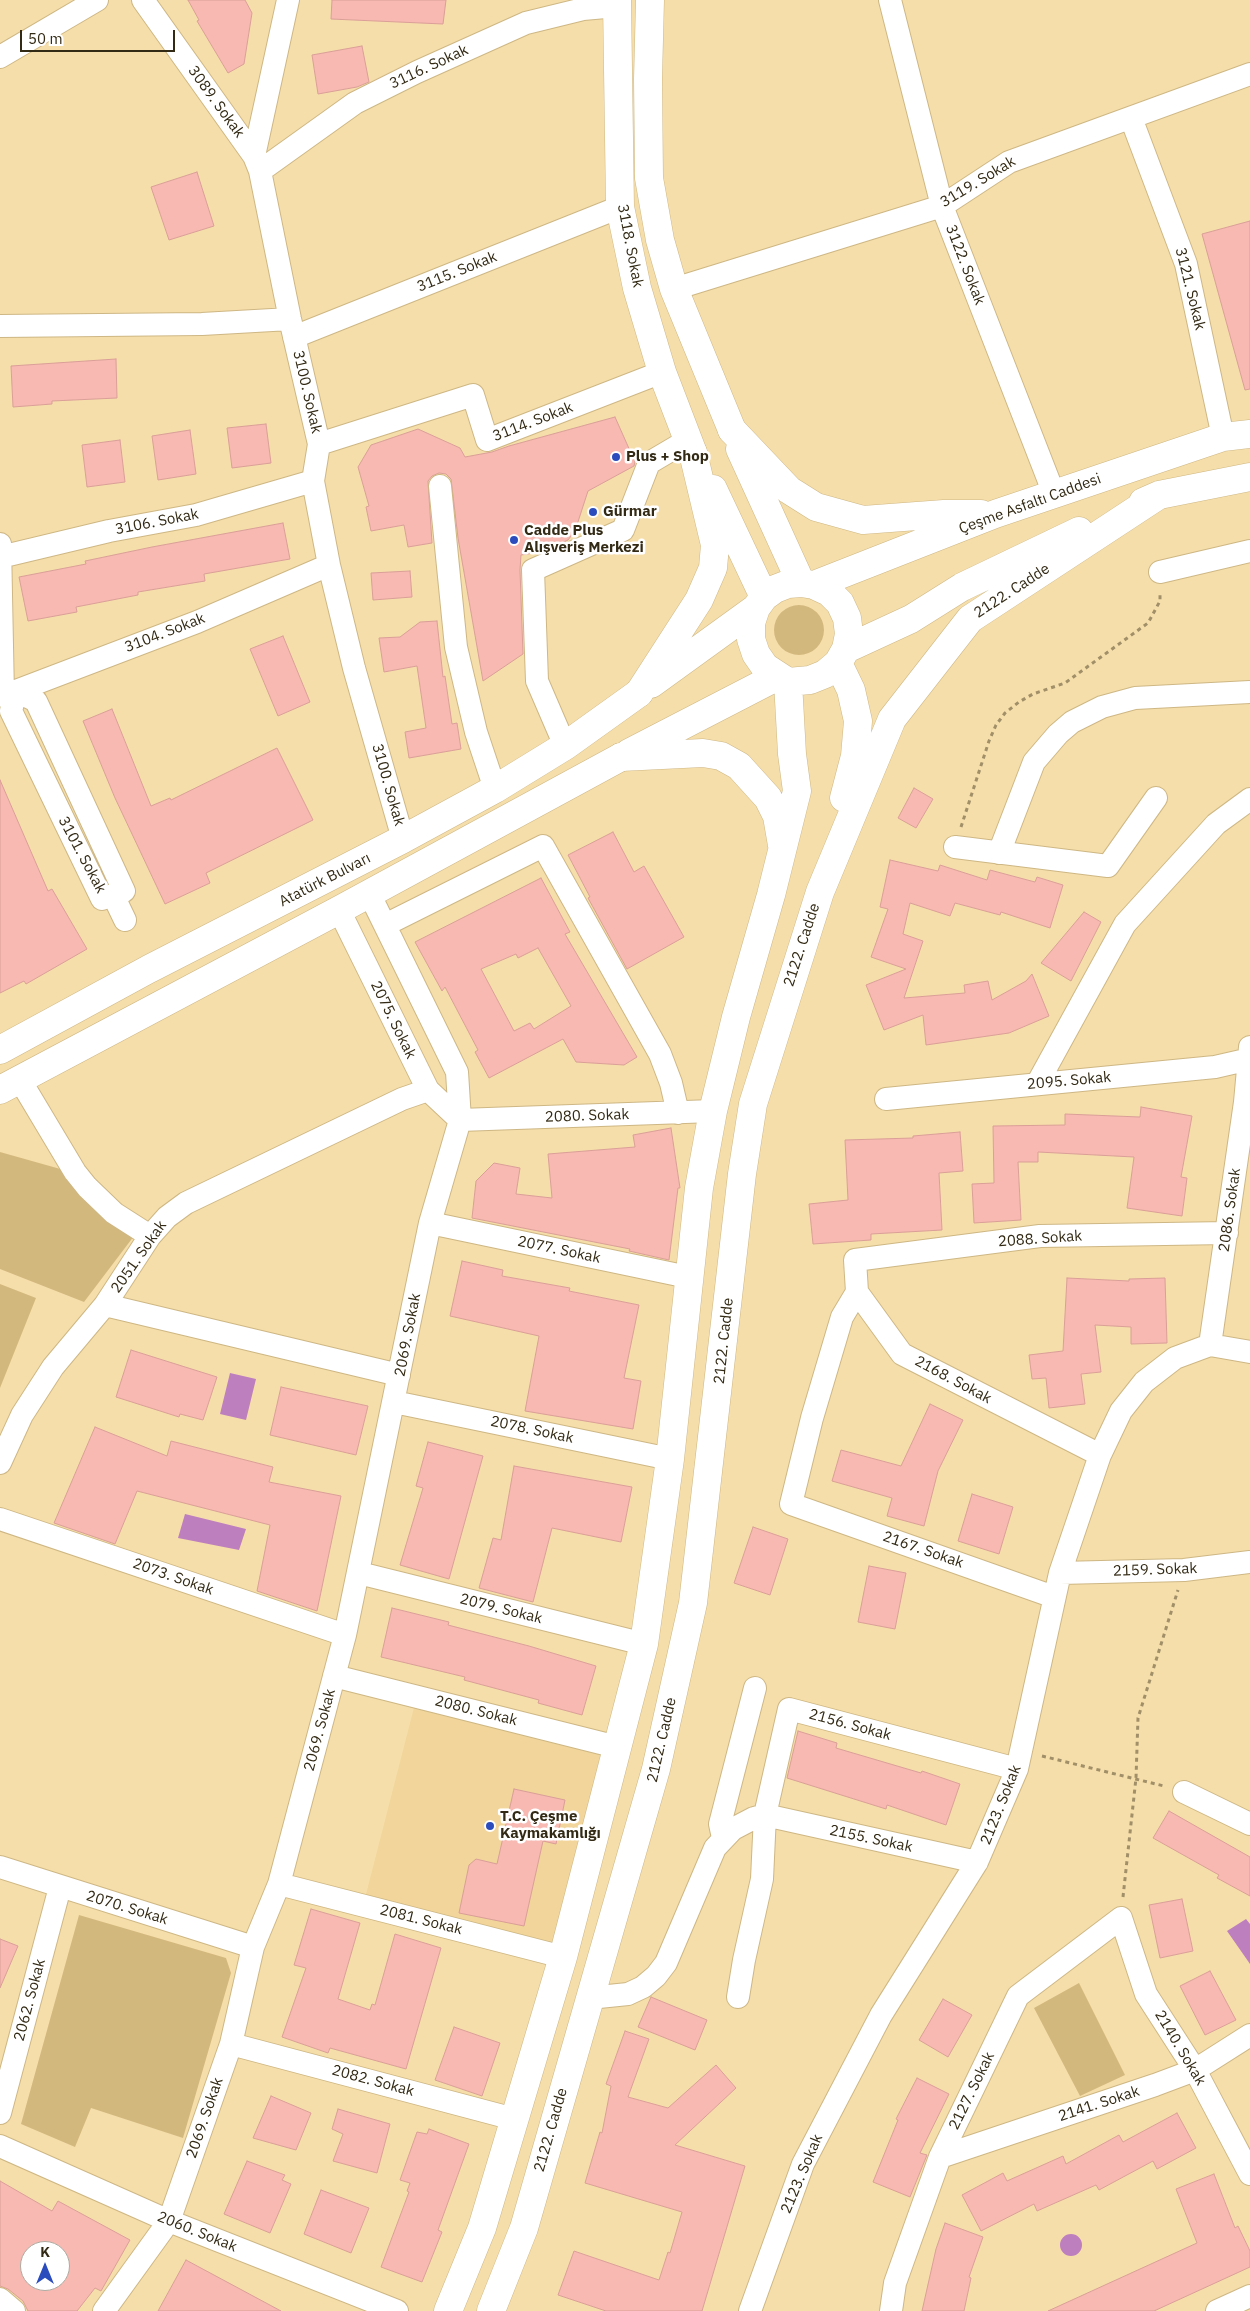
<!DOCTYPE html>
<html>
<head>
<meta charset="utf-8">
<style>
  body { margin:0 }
  #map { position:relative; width:1250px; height:2311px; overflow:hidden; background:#f6deaa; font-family:"IBM Plex Sans",sans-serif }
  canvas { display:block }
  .north { position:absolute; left:20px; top:2241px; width:50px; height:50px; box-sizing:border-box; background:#fff; border:1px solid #adaaa1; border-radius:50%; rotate:0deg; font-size:14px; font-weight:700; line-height:20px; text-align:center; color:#332a15 }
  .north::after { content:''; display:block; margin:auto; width:18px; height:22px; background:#2a4cbc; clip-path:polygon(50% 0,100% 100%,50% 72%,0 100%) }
  .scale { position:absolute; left:20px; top:30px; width:155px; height:22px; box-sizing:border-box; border:2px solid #332a15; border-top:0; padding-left:6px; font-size:15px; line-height:18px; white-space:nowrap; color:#332a15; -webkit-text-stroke:4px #fff; paint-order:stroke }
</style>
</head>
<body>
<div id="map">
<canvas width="1250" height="2311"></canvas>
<div class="north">K</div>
<div class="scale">50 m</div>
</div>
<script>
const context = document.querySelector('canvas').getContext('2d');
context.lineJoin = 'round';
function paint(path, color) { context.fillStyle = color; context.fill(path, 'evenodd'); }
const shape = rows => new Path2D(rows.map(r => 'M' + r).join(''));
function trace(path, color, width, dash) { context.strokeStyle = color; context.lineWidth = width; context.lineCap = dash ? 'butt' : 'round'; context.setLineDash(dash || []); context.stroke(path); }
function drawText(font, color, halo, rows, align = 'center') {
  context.font = font + ' "IBM Plex Sans",sans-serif'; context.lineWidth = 5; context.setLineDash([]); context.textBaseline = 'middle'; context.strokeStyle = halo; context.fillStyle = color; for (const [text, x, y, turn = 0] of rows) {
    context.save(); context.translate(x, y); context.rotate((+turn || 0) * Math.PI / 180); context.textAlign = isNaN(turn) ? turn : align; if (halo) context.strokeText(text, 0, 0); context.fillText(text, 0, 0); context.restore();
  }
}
paint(shape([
  [417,1696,617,1747,563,1957,363,1906]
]), '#f1d59a');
paint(shape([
  '774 630a25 25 0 1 1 50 0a25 25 0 1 1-50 0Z',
  [0,1152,71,1172,84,1198,91,1207,100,1215,134,1236,84,1302,0,1269],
  [0,1284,36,1298,0,1388],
  [79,1915,226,1958,231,1973,183,2138,91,2108,75,2147,21,2124],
  [1079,1983,1125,2075,1080,2096,1034,2008]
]), '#d3b87e');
paint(shape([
  [230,1373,256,1379,246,1420,220,1414],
  [185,1514,246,1529,239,1550,178,1538],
  [1246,1919,1250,1924,1250,1964,1227,1931],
  '1060 2245a11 11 0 1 1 22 0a11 11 0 1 1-22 0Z'
]), '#bd7fbe');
const building = shape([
  [188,0,245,0,252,13,244,64,228,73,197,21,199,20,188,0],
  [332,0,446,0,443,24,331,19,332,0],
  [362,46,369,82,357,87,318,94,312,55,362,46],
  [197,172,214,226,169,240,151,187,197,172],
  [1250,221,1250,389,1245,390,1202,234,1250,221],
  [116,359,117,398,52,401,52,404,13,407,11,366,116,359],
  [615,417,635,462,634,466,588,491,575,531,568,540,541,552,521,555,520,570,523,654,483,681,458,538,451,479,446,474,439,473,432,476,428,481,432,543,408,547,404,525,371,531,366,507,369,506,358,467,371,445,418,429,460,448,465,457,492,452,509,446,615,417],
  [266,424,271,463,232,468,227,428,266,424],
  [190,430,196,474,158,480,152,436,190,430],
  [120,440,125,482,87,487,82,445,120,440],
  [283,523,290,559,204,574,205,581,138,592,138,595,76,607,77,612,28,621,19,577,86,564,85,561,152,547,283,523],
  [410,571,412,597,373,600,371,573,410,571],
  [437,621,443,677,445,676,452,724,457,723,461,749,409,758,405,732,426,728,417,666,384,672,379,638,400,637,420,622,437,621],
  [283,636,310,702,278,716,250,649,283,636],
  [112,709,151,806,170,798,171,800,277,748,313,820,206,873,210,883,165,904,115,798,83,721,112,709],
  [0,780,48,891,52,889,87,949,26,984,24,981,0,993,0,780],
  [914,788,933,799,916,828,898,818,914,788],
  [613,832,634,872,644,866,684,937,627,969,588,898,590,897,568,855,613,832],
  [890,860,938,871,940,865,987,880,990,870,1035,882,1037,877,1063,885,1050,928,1001,912,1000,915,955,903,950,916,910,903,903,934,923,941,904,998,965,993,964,985,988,981,992,1000,1026,981,1032,974,1049,1016,1009,1033,926,1045,923,1015,884,1030,866,985,906,969,871,957,888,909,880,907,890,860],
  [541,878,570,932,565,934,637,1057,624,1065,576,1062,563,1039,489,1078,475,1052,478,1050,445,987,442,991,415,942,541,878],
  [538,948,571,1006,534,1029,530,1023,514,1031,481,969,516,954,518,958,538,948],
  [1084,912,1101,922,1071,981,1041,963,1084,912],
  [1141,1107,1192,1116,1181,1177,1187,1178,1182,1216,1127,1208,1134,1157,1038,1152,1038,1162,1018,1162,1021,1220,974,1223,972,1184,994,1183,993,1126,1065,1125,1065,1114,1140,1117,1141,1107],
  [671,1128,680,1188,678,1188,669,1260,629,1251,630,1249,472,1218,476,1181,494,1163,520,1168,516,1194,552,1198,548,1154,635,1147,633,1135,671,1128],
  [960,1132,963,1171,939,1173,942,1230,871,1234,871,1240,813,1244,809,1204,848,1200,845,1140,913,1138,913,1136,960,1132],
  [462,1261,503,1270,502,1276,570,1288,569,1291,639,1305,624,1378,641,1381,633,1429,525,1411,539,1336,450,1316,462,1261],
  [1067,1278,1129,1281,1129,1279,1165,1278,1167,1343,1131,1344,1131,1327,1095,1325,1101,1372,1081,1374,1085,1404,1049,1408,1046,1378,1032,1379,1029,1355,1063,1351,1067,1278],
  [131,1350,217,1377,203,1420,180,1414,179,1417,116,1397,131,1350],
  [281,1387,368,1406,356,1455,270,1435,281,1387],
  [930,1404,963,1420,938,1471,924,1526,887,1516,892,1498,832,1481,841,1450,901,1466,930,1404],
  [95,1427,167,1456,171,1441,273,1467,269,1482,341,1496,317,1611,257,1591,270,1525,137,1491,115,1544,54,1523,95,1427],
  [428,1442,483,1456,449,1579,400,1565,423,1488,416,1486,428,1442],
  [514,1466,632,1487,621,1542,552,1528,533,1602,479,1588,493,1538,501,1540,514,1466],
  [972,1494,1013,1507,999,1554,958,1541,972,1494],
  [753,1527,788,1539,770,1595,734,1583,753,1527],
  [869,1566,906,1573,895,1629,858,1622,869,1566],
  [392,1608,449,1622,448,1625,529,1646,596,1666,582,1715,538,1703,539,1700,464,1680,465,1677,381,1657,392,1608],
  [798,1731,837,1743,836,1748,921,1773,922,1771,960,1784,946,1825,887,1805,886,1809,787,1778,798,1731],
  [514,1789,565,1800,556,1844,543,1841,524,1926,459,1913,469,1865,476,1859,497,1864,514,1789],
  [1169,1811,1250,1857,1250,1896,1217,1878,1219,1875,1153,1838,1169,1811],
  [1182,1899,1193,1951,1160,1958,1149,1905,1182,1899],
  [311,1909,360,1923,338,1999,370,2010,372,2004,375,2005,395,1934,441,1948,406,2069,330,2048,328,2053,282,2037,306,1968,294,1965,311,1909],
  [0,1939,18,1946,0,1988,0,1939],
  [1210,1971,1236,2020,1205,2035,1180,1986,1210,1971],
  [651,1997,707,2020,695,2050,638,2027,651,1997],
  [943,1999,972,2015,948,2057,919,2040,943,1999],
  [454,2027,500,2043,482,2096,435,2080,454,2027],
  [625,2031,649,2039,628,2097,668,2108,716,2065,736,2088,675,2145,745,2166,702,2311,606,2311,558,2295,574,2251,659,2280,668,2252,670,2253,682,2212,585,2183,600,2132,602,2133,611,2086,606,2084,625,2031],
  [917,2078,949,2094,920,2153,927,2155,910,2197,873,2182,898,2120,896,2119,917,2078],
  [271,2096,311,2113,296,2150,253,2138,271,2096],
  [338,2109,390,2124,377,2173,333,2161,343,2134,332,2129,338,2109],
  [1177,2113,1196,2148,1157,2169,1153,2161,1099,2190,1096,2185,1037,2211,1034,2204,981,2231,962,2195,1003,2173,1007,2181,1063,2156,1066,2164,1119,2135,1123,2142,1177,2113],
  [429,2129,469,2144,438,2230,442,2232,422,2282,381,2267,409,2192,407,2191,410,2183,400,2180,417,2132,427,2134,429,2129],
  [247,2161,285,2175,282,2180,291,2184,270,2233,224,2214,247,2161],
  [1214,2174,1235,2228,1238,2226,1250,2251,1250,2267,1154,2311,1048,2311,1197,2243,1176,2189,1214,2174],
  [0,2181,52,2211,58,2201,130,2240,101,2291,95,2288,77,2311,28,2311,23,2301,8,2289,0,2286,0,2181],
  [30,2251,60,2251,60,2281,30,2281,30,2251],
  [321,2190,369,2208,351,2253,304,2234,321,2190],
  [945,2223,983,2237,969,2277,971,2278,964,2311,922,2311,936,2249,945,2223],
  [186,2260,281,2311,158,2311,186,2260]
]);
paint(building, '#f7b9b2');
trace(building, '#da9f98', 1);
const minor = shape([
  [143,0,254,156],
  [288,0,254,156,260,171,290,319,319,444,313,481,329,565,354,668,403,839],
  [890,0,942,206,1054,494],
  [0,57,97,0],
  [1131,118,1186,264,1223,437],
  [260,171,355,103,417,72,526,23,583,9,617,6],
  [674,289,942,206,1009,162,1250,74],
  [0,326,202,324,290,319],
  [294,337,620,207],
  [319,444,473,395,487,440,662,372],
  [440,486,456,647,476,732,495,789],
  [0,544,3,696],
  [0,557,109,531,196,515,313,481],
  [1160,572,1250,551],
  [16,691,36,701,124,891,102,899,11,711,16,691],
  [8,694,197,622,329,565],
  [565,746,537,681,533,570,623,530,649,463,688,440],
  [955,847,1108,866,1156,798],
  [999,853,1034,762,1058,734,1072,722,1102,707,1135,698,1250,692],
  [113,895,125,920],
  [339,910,428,1090,460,1120],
  [385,925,543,846,660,1054,671,1083,678,1113],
  [20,1080,75,1172,87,1187,114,1213,150,1236],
  [1037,1084,1125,924,1216,824,1250,799],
  [886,1099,1215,1067,1250,1059],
  [460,1120,713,1111],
  [430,1223,688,1277],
  [857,1292,842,1317,812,1418,791,1504,1054,1597],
  [105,1305,399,1375],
  [1210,1345,1245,1102,1250,1047],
  [394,1402,670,1459],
  [1100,1455,902,1354,857,1292,855,1260,1040,1236,1227,1233],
  [0,1463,22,1415,53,1367,105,1305,150,1236,167,1217,186,1203,402,1099,428,1090],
  [0,1519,345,1635],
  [359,1573,644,1644],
  [1060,1573,1184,1570,1250,1562],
  [334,1676,617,1747],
  [1184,1792,1250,1824],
  [723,1838,720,1824,755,1688],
  [0,1867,253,1947],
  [279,1884,563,1957],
  [738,1997,744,1960,762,1879,765,1815,789,1709,1017,1769],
  [589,1998,628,1994,643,1987,656,1976,666,1963,715,1848,733,1829,754,1818,765,1815,977,1862],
  [231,2044,514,2119],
  [0,2113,60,1887],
  [0,2146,169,2221,397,2311],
  [940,2157,1155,2085,1195,2070,1250,2035],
  [0,2299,14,2311],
  [104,2311,169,2221,231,2044,253,1947,279,1884,345,1635,430,1223,460,1120,457,1072,369,893],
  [750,2311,803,2164,881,2015,977,1862,1017,1769,1060,1573,1100,1455,1121,1411,1144,1382,1175,1358,1210,1345,1250,1352],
  [891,2311,895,2283,940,2157,1018,1996,1121,1918,1146,1994,1195,2070,1250,2174],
  [1217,2311,1250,2296]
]);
const major = shape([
  [617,0,620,207,637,288,662,372,693,453],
  [650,0,648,79,649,178,660,240,674,289,732,430],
  [0,1050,149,969,403,839,495,789,565,746,639,693],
  [0,1090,339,910,621,757]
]);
const highway = shape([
  [732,430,789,490,816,507,863,520,944,514,981,514],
  [740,449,801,583],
  [713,489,764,597],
  [1143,502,1159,495,1250,477],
  [814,585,995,514,1223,437,1250,434],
  [846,649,849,634,847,618,840,603,829,592,814,585,801,583,788,584,775,589,764,597,756,608,751,623,751,639,756,654,765,667,788,682,810,680,825,674,838,663,846,649,911,619,962,587,1079,531],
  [838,663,851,690,858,721,855,756,844,798],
  [651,684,756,608],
  [639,693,699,600,713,568,715,545,693,453],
  [629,753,778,676],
  [621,757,703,753,721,756,739,766,768,798,777,816,782,845],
  [448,2311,482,2228,563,1957,644,1644,670,1459,699,1188,713,1111,736,1017,771,895,797,791,792,754,788,682],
  [491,2311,524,2228,656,1769,693,1603,742,1174,753,1104,820,892,892,719,970,619,1159,495]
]);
trace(minor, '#ceb784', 24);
trace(major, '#ceb784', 29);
trace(highway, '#ceb784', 29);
trace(shape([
  [961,827,989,741,996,725,1005,713,1019,702,1033,694,1065,683,1148,623,1160,601,1160,593],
  [1042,1756,1164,1786],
  [1123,1897,1136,1778,1138,1718,1178,1590]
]), '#a08f68', 3, [4, 4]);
trace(minor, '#fff', 22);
trace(major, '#fff', 28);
trace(highway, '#fff', 28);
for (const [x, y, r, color] of [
  [616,457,5,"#2a4cbc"],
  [593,512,5,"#2a4cbc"],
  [514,540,5,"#2a4cbc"],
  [490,1826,5,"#2a4cbc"]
]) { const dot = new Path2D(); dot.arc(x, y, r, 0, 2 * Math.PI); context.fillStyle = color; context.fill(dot); trace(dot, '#fff', 2); }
drawText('15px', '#332a15', '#fff', [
  ["3116. Sokak",429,67,-25],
  ["3089. Sokak",216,102,54],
  ["3119. Sokak",978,182,-31],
  ["3118. Sokak",630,246,79],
  ["3122. Sokak",965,265,69],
  ["3115. Sokak",457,272,-22],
  ["3121. Sokak",1190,289,76],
  ["3100. Sokak",307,392,77],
  ["3114. Sokak",533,422,-21],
  ["Çeşme Asfaltı Caddesi",1030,504,-20],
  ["3106. Sokak",157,522,-11],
  ["2122. Cadde",1012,591,-33],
  ["3104. Sokak",165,633,-21],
  ["3100. Sokak",388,785,74],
  ["3101. Sokak",82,855,62],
  ["Atatürk Bulvarı",325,880,-27],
  ["2122. Cadde",802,945,-72],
  ["2075. Sokak",393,1020,64],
  ["2095. Sokak",1069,1081,-5],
  ["2080. Sokak",587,1116,-2],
  ["2086. Sokak",1230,1210,-82],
  ["2088. Sokak",1040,1239,-4],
  ["2077. Sokak",559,1250,12],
  ["2051. Sokak",139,1257,-55],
  ["2069. Sokak",408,1335,-79],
  ["2122. Cadde",724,1341,-84],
  ["2168. Sokak",953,1380,28],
  ["2078. Sokak",532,1430,12],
  ["2167. Sokak",923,1550,19],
  ["2159. Sokak",1155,1570,-2],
  ["2073. Sokak",173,1577,19],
  ["2079. Sokak",501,1609,14],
  ["2080. Sokak",476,1711,14],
  ["2156. Sokak",850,1725,15],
  ["2069. Sokak",320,1730,-75],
  ["2122. Cadde",662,1740,-77],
  ["2123. Sokak",1001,1805,-68],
  ["2155. Sokak",871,1839,12],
  ["2070. Sokak",127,1908,17],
  ["2081. Sokak",421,1920,14],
  ["2062. Sokak",30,2000,-75],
  ["2140. Sokak",1180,2048,59],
  ["2082. Sokak",373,2081,15],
  ["2127. Sokak",972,2091,-64],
  ["2141. Sokak",1099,2104,-18],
  ["2069. Sokak",205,2118,-71],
  ["2122. Cadde",551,2130,-74],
  ["2123. Sokak",802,2174,-67],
  ["2060. Sokak",197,2232,22]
]);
drawText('bold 15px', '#332a15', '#fff', [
  ["Plus + Shop",626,457],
  ["Gürmar",603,512],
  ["Cadde Plus",524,531],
  ["Alışveriş Merkezi",524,548],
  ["T.C. Çeşme",500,1817],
  ["Kaymakamlığı",500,1834]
], 'left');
</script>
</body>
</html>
